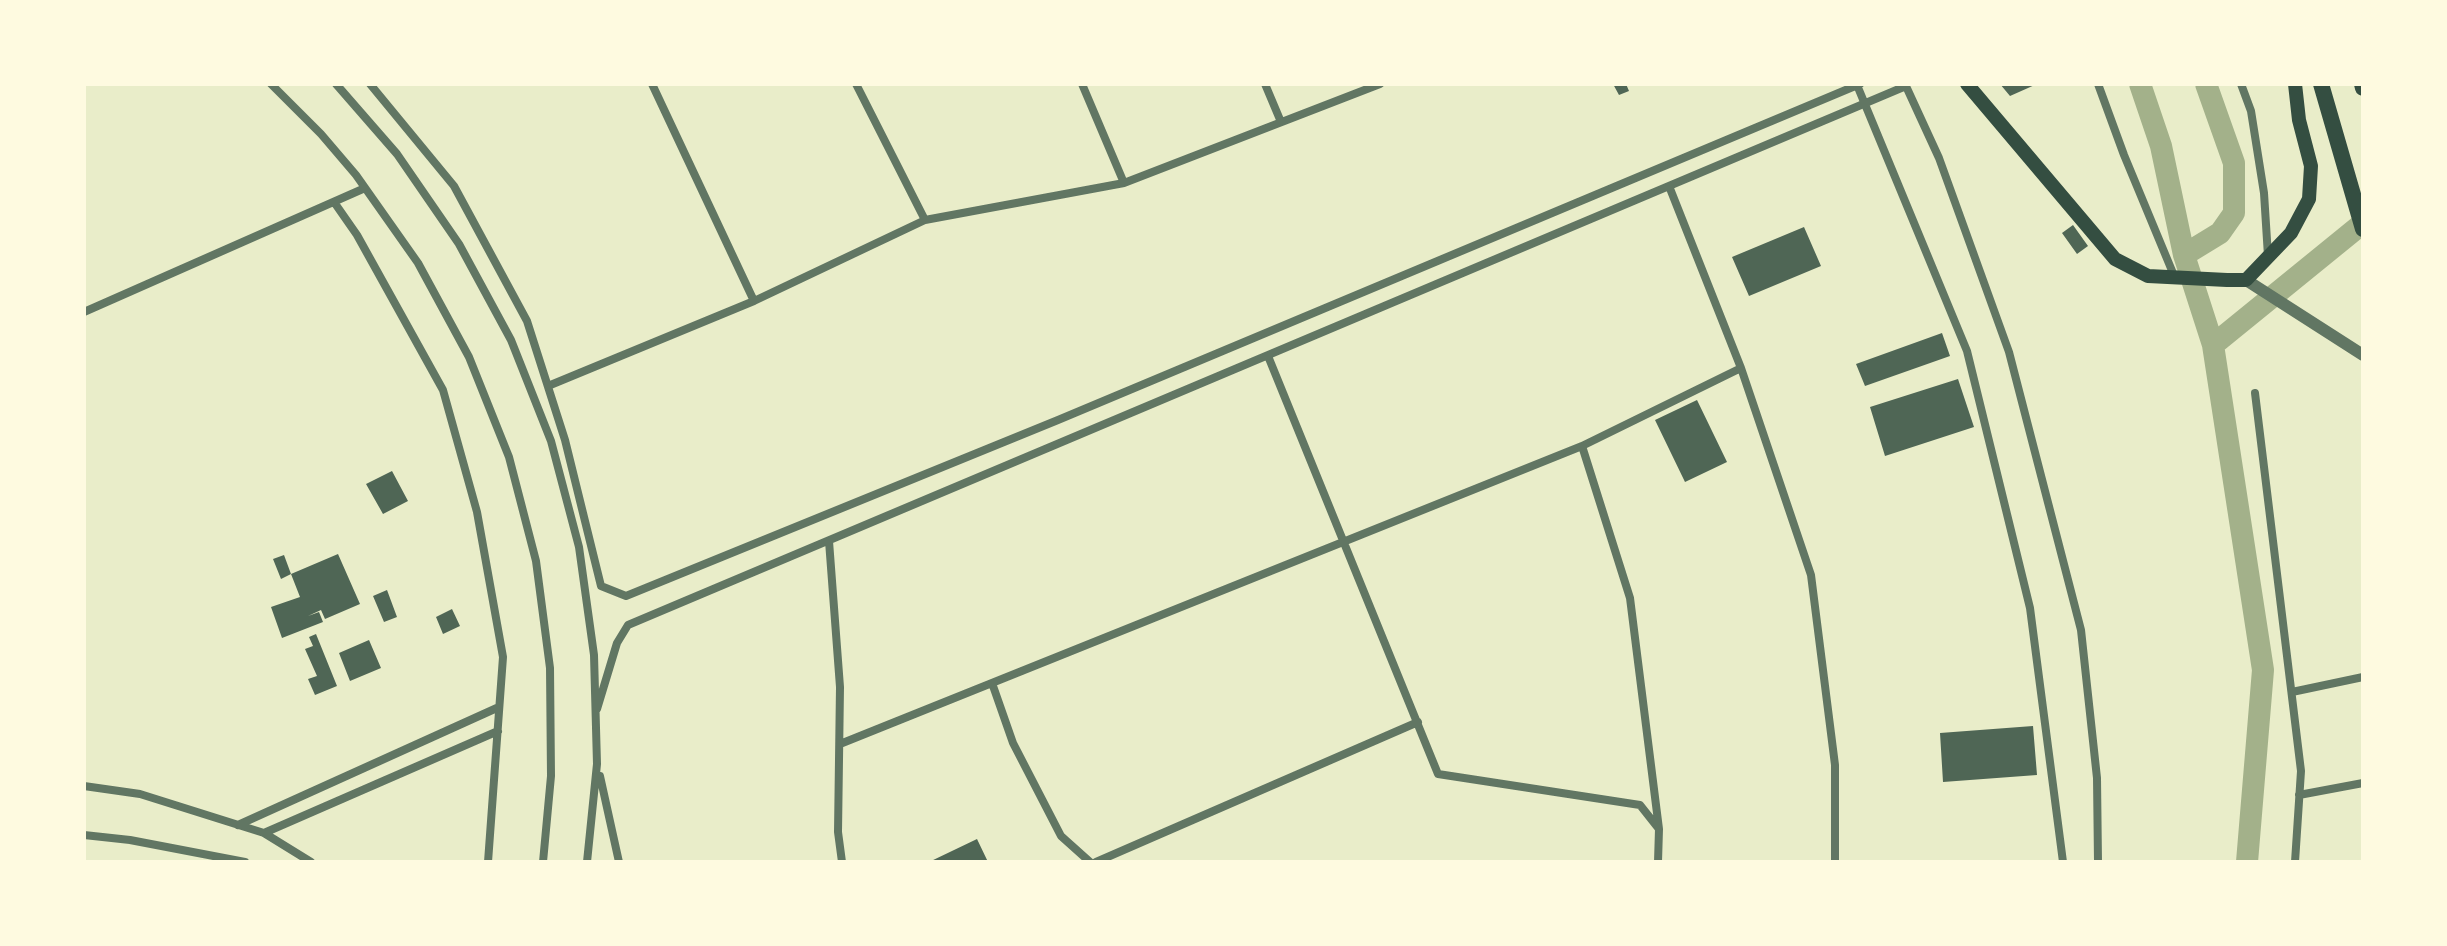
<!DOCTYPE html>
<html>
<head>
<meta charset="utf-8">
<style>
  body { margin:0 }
  #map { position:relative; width:2447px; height:946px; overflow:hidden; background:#e9edc9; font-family:"DM Sans",sans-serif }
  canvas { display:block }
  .frame { position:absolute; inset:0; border:86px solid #fefae0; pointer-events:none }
</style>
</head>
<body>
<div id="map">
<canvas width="2447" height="946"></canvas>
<div class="frame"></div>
</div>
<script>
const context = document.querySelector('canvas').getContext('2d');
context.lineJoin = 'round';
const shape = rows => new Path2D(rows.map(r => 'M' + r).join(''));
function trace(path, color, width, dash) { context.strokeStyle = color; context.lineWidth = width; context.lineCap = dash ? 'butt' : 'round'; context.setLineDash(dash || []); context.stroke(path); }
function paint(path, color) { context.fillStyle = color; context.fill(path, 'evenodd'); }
trace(shape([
  [2140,84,2161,146,2184,255,2213,345,2263,670,2247,862],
  [2184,255,2220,233,2234,213,2234,163,2206,84],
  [2213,345,2363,223]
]), '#a3b18a', 22);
paint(shape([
  [1613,84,1626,84,1629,91,1619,95],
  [2000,84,2037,84,2010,96],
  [2073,225,2088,246,2077,254,2062,233],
  [1804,227,1821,266,1749,296,1732,257],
  [1942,333,1950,356,1865,386,1856,364],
  [1958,379,1974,427,1885,456,1870,407],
  [1697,400,1727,462,1685,482,1655,420],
  [392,471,408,501,383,514,366,484],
  [338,554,360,604,325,619,321,610,308,616,319,612,323,622,282,638,271,607,300,597,291,574],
  [284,555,291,574,281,579,273,559],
  [387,590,397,617,384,622,373,596],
  [452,609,460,626,443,634,436,617],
  [316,634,337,686,315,695,308,679,317,676,305,649,313,646,309,637],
  [369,640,381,668,350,681,339,653],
  [2033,726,2037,775,1943,782,1940,733],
  [977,839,988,862,929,862]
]), '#4f6655');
trace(shape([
  [271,84,321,134,356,175,418,263,469,357,509,457,536,561,550,668,551,776,543,862],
  [336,84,397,154,459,244,511,340,551,441,579,547,594,655,597,764,587,862],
  [370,84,454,186,527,321,565,440,601,586,626,596,1058,420,1860,84],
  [856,84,925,220],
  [1082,84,1124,183],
  [1265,84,1281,122],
  [1905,84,1939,158,2009,352,2081,630,2097,778,2098,862],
  [2098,84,2124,155,2175,278],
  [2241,84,2251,111,2264,193,2268,256],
  [1857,85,1967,351,2030,608,2063,862],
  [1669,186,1741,368],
  [334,202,357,235,443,390,477,512,503,657,488,862],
  [754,301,925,220,1124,183,1380,84],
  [84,312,365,188],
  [1268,356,1438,774,1640,805,1659,829,1658,862],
  [548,386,754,301,652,84],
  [2255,393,2301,771,2295,862],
  [829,541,840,687,838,832,842,862],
  [992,683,1013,743,1061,836,1090,862],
  [2292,692,2363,677],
  [597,709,617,643,628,625,1906,86],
  [840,744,1582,446],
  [600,776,619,862],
  [84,786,140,794,264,833,311,862],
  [2299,795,2363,783],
  [238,825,499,707],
  [1659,829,1630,598,1582,446,1741,368,1811,575,1835,765,1835,862],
  [264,833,498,731],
  [84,835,130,840,245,862],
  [1096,862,1418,722]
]), '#617663', 8);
trace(shape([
  [2246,280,2363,355]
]), '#617663', 12);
trace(shape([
  [1967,84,2115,259,2148,276,2227,280,2246,280,2291,233,2309,199,2311,166,2299,120,2295,84]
]), '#344e41', 14);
trace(shape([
  [2321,84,2363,229],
  [2362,84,2363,88]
]), '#344e41', 16);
</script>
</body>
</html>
